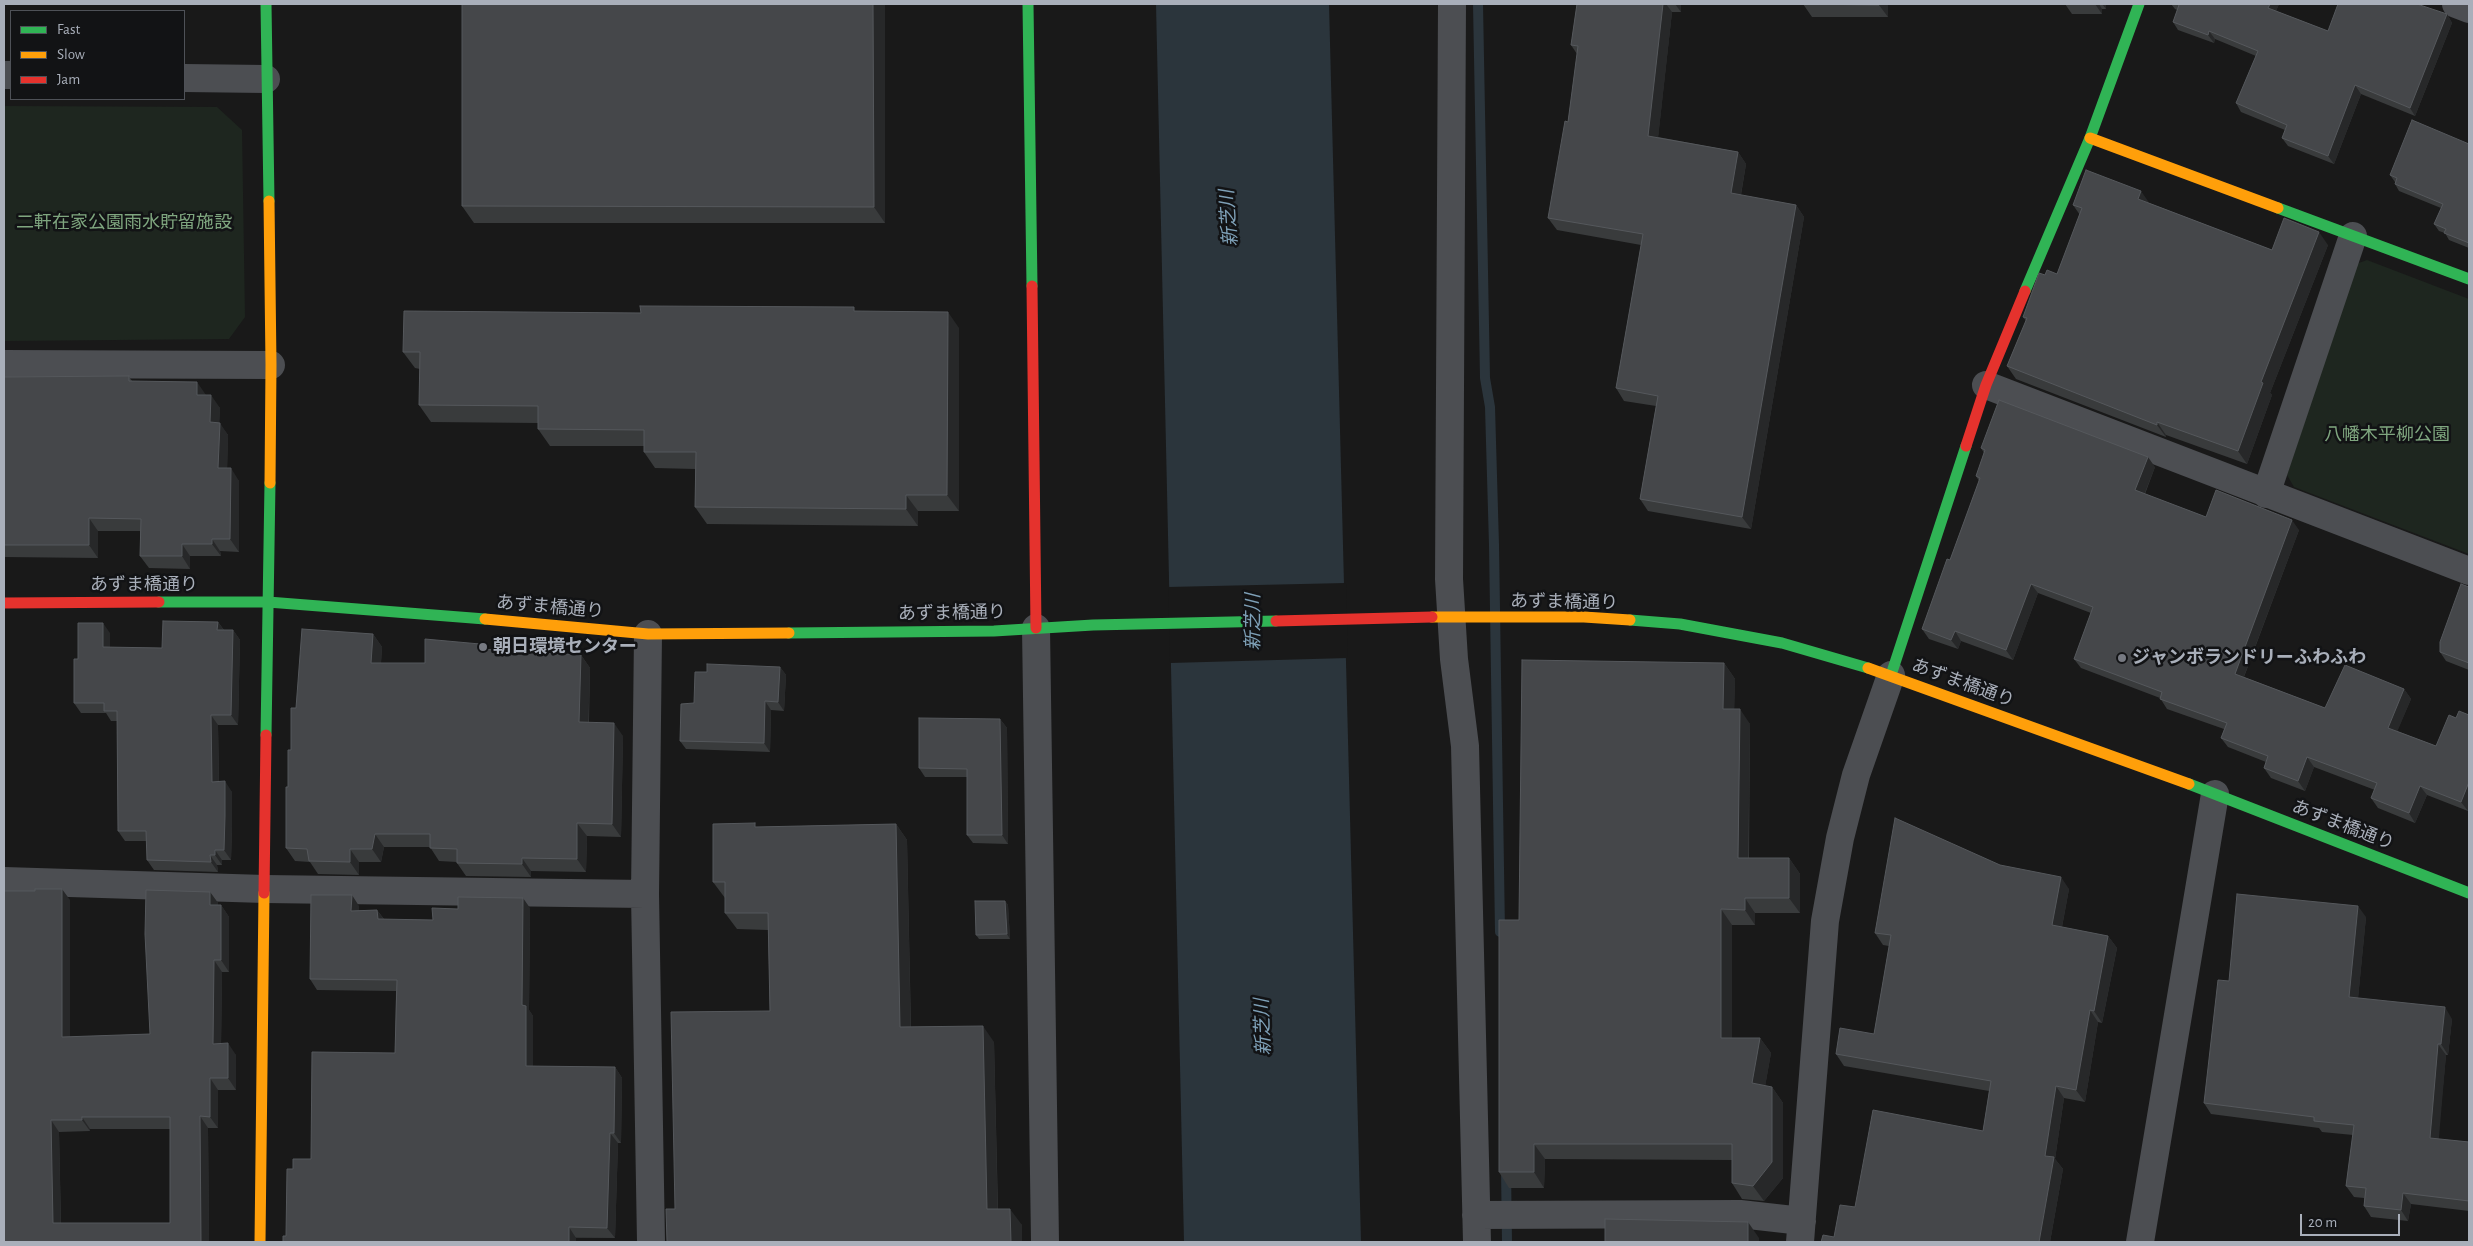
<!DOCTYPE html>
<html>
<head>
<meta charset="utf-8">
<style>
  body { margin:0 }
  #map { position:relative; width:2473px; height:1246px; overflow:hidden; background:#191919; font-family:"Alegreya Sans",sans-serif }
  canvas { display:block }
  .frame { position:absolute; inset:0; border:5px solid #a9afba; pointer-events:none }
  .legend { position:absolute; left:10px; top:10px; width:175px; height:90px; box-sizing:border-box; background:#121315; border:1px solid #4e5157; margin:0; padding:6px 9px; list-style:none; font-size:15px; color:#a9afba }
  .legend li { display:flex; align-items:center; gap:10px; height:25px }
  .legend b { width:25px; border:1px solid #4e5157 }
  .scale { position:absolute; left:2300px; top:1214px; width:100px; height:22px; box-sizing:border-box; border:2px solid #a9afba; border-top:0; padding-left:6px; font-size:15px; line-height:18px; white-space:nowrap; color:#a9afba; -webkit-text-stroke:4px #121315; paint-order:stroke }
</style>
</head>
<body>
<div id="map">
<canvas width="2473" height="1246"></canvas>
<div class="frame"></div>
<ul class="legend">
<li><b style="height:6px;background:#30b455"></b>Fast</li>
<li><b style="height:6px;background:#ff9f0a"></b>Slow</li>
<li><b style="height:6px;background:#e5322d"></b>Jam</li>
</ul>
<div class="scale">20 m</div>
</div>
<script>
const context = document.querySelector('canvas').getContext('2d');
context.lineJoin = 'round';
function paint(path, color) { context.fillStyle = color; context.fill(path, 'evenodd'); }
const shape = rows => new Path2D(rows.map(r => 'M' + r).join(''));
function trace(path, color, width, dash) { context.strokeStyle = color; context.lineWidth = width; context.lineCap = dash ? 'butt' : 'round'; context.setLineDash(dash || []); context.stroke(path); }
function drawText(font, color, halo, rows, align = 'center') {
  context.font = font + ' "Alegreya Sans","Noto Sans JP",sans-serif'; context.lineWidth = 5; context.setLineDash([]); context.textBaseline = 'middle'; context.strokeStyle = halo; context.fillStyle = color; for (const [text, x, y, turn = 0] of rows) {
    context.save(); context.translate(x, y); context.rotate((+turn || 0) * Math.PI / 180); context.textAlign = isNaN(turn) ? turn : align; if (halo) context.strokeText(text, 0, 0); context.fillText(text, 0, 0); context.restore();
  }
}
paint(shape([
  [4,106,217,107,242,130,245,317,229,339,4,341],
  [2367,260,2469,299,2469,554,2294,487,2287,475,2356,264]
]), '#1e261f');
paint(shape([
  [1156,4,1329,4,1361,1242,1184,1242]
]), '#2b353c');
paint(shape([
  [1346,583,1348,658,1170,663,1168,587]
]), '#191919');
trace(shape([
  [1478,4,1485,378,1490,407,1494,545,1500,932],
  [1506,1169,1507,1242]
]), '#2b353c', 10);
trace(shape([
  [1452,4,1449,579,1454,659,1465,746,1477,1242],
  [2456,4,2469,9],
  [4,75,11,75],
  [184,78,266,79],
  [4,364,271,365],
  [1986,385,2469,571],
  [2266,494,2353,236],
  [1036,628,1045,1242],
  [648,634,645,894,651,1242],
  [4,881,265,889,645,894],
  [1476,1215,1740,1214,1802,1221],
  [1800,1242,1825,921,1840,838,1856,775,1891,675],
  [2140,1242,2215,794]
]), '#4c4e52', 28);
trace(shape([
  [266,4,269,201],
  [1028,4,1032,286],
  [2278,208,2469,279],
  [2025,291,2090,138,2139,4],
  [159,602,268,602,485,619],
  [1630,620,1680,624,1782,643,1868,668],
  [789,633,994,631,1093,625,1276,621],
  [1891,675,1966,446],
  [266,735,270,483],
  [2189,784,2469,893]
]), '#30b455', 11);
trace(shape([
  [2090,138,2278,208],
  [269,201,271,365,270,483],
  [1432,617,1584,617,1630,620],
  [485,619,648,634,789,633],
  [1868,668,2189,784],
  [260,1242,264,893]
]), '#ff9f0a', 11);
trace(shape([
  [1032,286,1036,628],
  [1966,446,1986,385,2025,291],
  [4,603,159,602],
  [1276,621,1432,617],
  [264,893,266,735]
]), '#e5322d', 11);
paint(shape([
  [885,4,885,223,474,223,462,206],
  [1577,4,1681,4,1681,12,1672,12,1658,137,1738,152,1746,164,1741,195,1796,205,1804,217,1751,529,1648,511,1640,499,1656,406,1624,401,1616,388,1641,245,1557,230,1548,218,1568,122,1577,54,1571,45],
  [1803,4,1888,4,1888,17,1812,17],
  [2065,4,2106,4,2106,9,2102,9,2102,14,2072,14],
  [2171,4,2279,4,2276,11,2328,31,2447,14,2452,23,2415,116,2361,94,2334,164,2288,146,2282,138,2285,130,2241,112,2236,103,2256,56,2215,39,2214,43,2178,30,2173,22,2177,10,2175,9],
  [2469,144,2469,248,2449,240,2445,233,2439,231,2434,224,2441,208,2399,191,2395,184,2395,182,2390,175],
  [2149,203,2272,250,2328,245,2270,393,2272,395,2247,464,2166,435,2166,437,2016,379,2007,366,2026,321,2023,317,2045,275,2057,274,2080,215,2073,205],
  [856,311,959,328,959,511,918,511,918,526,707,524,695,507,695,469,655,468,644,452,644,446,550,446,538,429,538,423,431,422,419,405,420,369,415,368,403,352,641,313],
  [129,376,132,381,206,395,220,408,219,423,228,435,227,468,239,481,239,552,220,551,221,556,190,556,190,569,149,568,140,556,140,531,98,531,98,558,4,557,4,377],
  [1981,448,2155,467,2145,494,2206,517,2299,530,2244,677,2325,708,2404,689,2411,699,2397,731,2436,746,2456,718,2469,715,2469,809,2468,811,2427,795,2415,823,2378,808,2371,798,2375,790,2314,767,2305,791,2271,778,2264,768,2266,762,2228,747,2221,738,2224,729,2167,709,2160,698,2081,668,2074,659,2091,613,2038,593,2013,660,1961,641,1958,649,1929,639,1922,629,1950,560,1979,481,1976,476,1984,453],
  [2469,587,2469,670,2446,661,2440,652],
  [218,622,224,630,233,630,240,640,238,725,218,725,219,782,232,792,232,826,231,860,222,860,222,865,217,865,218,872,154,870,147,860,147,841,125,841,118,831,117,721,111,721,106,713,81,713,74,703,78,659,110,633,110,647,162,648],
  [373,634,382,647,381,663,425,663,484,650,581,655,590,668,589,722,623,736,621,837,587,836,586,872,531,871,531,877,466,876,457,863,457,862,439,861,430,847,384,847,381,862,359,862,359,875,318,874,310,862,295,861,286,848,288,787,291,750,296,708],
  [1724,663,1735,679,1734,709,1750,724,1749,858,1789,858,1800,874,1800,913,1755,913,1755,925,1732,925,1732,1038,1760,1038,1771,1053,1765,1086,1772,1087,1783,1103,1783,1178,1764,1201,1742,1199,1732,1183,1732,1160,1545,1159,1544,1188,1509,1188,1499,1172,1519,920],
  [780,667,786,675,784,711,771,710,770,752,686,749,680,741,694,703,707,672],
  [1000,719,1007,728,1008,844,973,843,967,835,967,777,925,777,919,768],
  [896,824,907,840,911,1027,994,1042,998,1209,1022,1225,1022,1242,667,1242,675,1209,770,1011,768,930,737,929,725,913,725,898,713,882,758,827],
  [2000,865,2069,889,2062,927,2108,936,2117,948,2102,1023,2098,1022,2085,1102,2064,1098,2055,1159,2063,1169,2050,1242,1821,1242,1834,1237,1855,1207,1983,1131,1989,1091,1844,1066,1836,1054,1874,1034,1889,946,1883,945,1875,933],
  [210,892,218,903,218,905,221,905,229,917,229,972,222,972,221,1044,236,1055,236,1090,218,1090,218,1128,208,1128,209,1242,4,1242,70,900,70,1037,150,1034],
  [90,1129,170,1129,170,1223,61,1223,59,1132,90,1131],
  [1005,901,1008,905,1010,939,979,939,976,935],
  [359,906,359,911,377,910,384,919,433,920,530,908,529,1010,533,1016,533,1066,615,1067,622,1078,621,1143,618,1143,615,1238,286,1236,293,1169,311,1159,395,1053,396,991,317,990,310,979],
  [2366,917,2358,998,2452,1019,2448,1055,2446,1055,2438,1139,2469,1142,2469,1211,2411,1204,2408,1221,2371,1217,2364,1206,2364,1198,2354,1197,2346,1186,2353,1135,2322,1132,2319,1128,2211,1114,2204,1103,2229,981]
]), '#393b3c');
paint(shape([
  [873,4,885,4,885,223,874,207],
  [1663,4,1666,4,1672,12,1657,148,1648,136],
  [1675,4,1681,4,1681,12],
  [1879,4,1888,4,1888,17,1879,5],
  [2095,4,2099,4,2102,9,2102,14],
  [2102,4,2106,4,2106,9],
  [2270,4,2279,4,2274,16,2268,8],
  [2447,14,2452,23,2415,116,2410,108],
  [2209,31,2215,39,2214,43,2208,35],
  [2355,85,2361,94,2334,164,2328,156],
  [1738,152,1746,164,1739,205,1731,193],
  [2141,191,2150,204,2138,199],
  [1796,205,1804,217,1751,529,1742,517],
  [2319,232,2328,245,2270,393,2272,395,2247,464,2238,451,2261,382],
  [948,312,959,328,959,511,947,495],
  [197,382,206,395,206,408,197,395],
  [211,395,220,408,219,434,220,423,228,435,227,481,218,468,210,422],
  [2157,422,2166,435,2166,437,2157,425],
  [2148,457,2155,467,2142,500,2135,490],
  [231,468,239,481,239,552,230,539],
  [906,495,918,511,918,526,906,509],
  [89,518,98,531,98,558,89,545],
  [2292,520,2299,530,2241,684,2235,674],
  [212,539,220,551,221,556,212,544],
  [182,544,190,556,190,569,182,556],
  [2031,584,2038,593,2013,660,2006,650],
  [218,622,225,632,217,630],
  [103,623,110,633,110,657,103,647],
  [233,630,240,640,238,725,231,715],
  [1955,631,1961,641,1958,649,1951,640],
  [373,634,382,647,380,676,371,663],
  [480,644,489,657,480,649],
  [581,655,590,668,588,735,579,722],
  [1724,663,1735,679,1734,724,1723,709],
  [780,667,786,675,784,711,778,702],
  [2404,689,2411,699,2395,737,2388,728],
  [765,701,771,710,770,752,764,743],
  [1740,709,1750,724,1748,874,1738,858],
  [211,715,218,725,219,792,212,782],
  [1000,719,1007,728,1008,844,1002,835],
  [614,723,623,736,621,837,612,824],
  [2307,757,2314,767,2305,791,2298,781],
  [225,781,232,792,232,826,231,860,224,850],
  [2469,782,2469,809,2468,811,2461,802],
  [2420,786,2427,795,2415,823,2409,813],
  [577,823,587,836,586,872,577,859],
  [896,824,907,840,911,1044,900,1027],
  [375,834,384,847,381,862,372,849],
  [350,849,359,862,359,875,350,862],
  [215,850,222,860,222,865,215,855],
  [210,855,217,865,218,872,211,862],
  [522,858,531,871,531,877,522,864],
  [1789,858,1800,874,1800,913,1789,898],
  [2061,877,2069,889,2060,937,2052,925],
  [62,889,70,900,70,1049,62,1037],
  [210,892,218,903,218,917,210,905],
  [352,895,359,906,359,921,351,911],
  [523,898,530,908,529,1010,533,1016,533,1076,526,1066,522,1005],
  [1745,898,1755,913,1755,925,1745,910],
  [1005,901,1008,905,1010,939,1007,934],
  [221,905,229,917,229,972,221,960],
  [2358,906,2366,917,2357,1009,2349,997],
  [1721,909,1732,925,1732,1053,1721,1038],
  [377,910,385,921,378,919],
  [2108,936,2117,948,2102,1023,2094,1011],
  [214,960,222,972,221,1055,213,1044],
  [2445,1007,2452,1019,2448,1055,2441,1044],
  [2090,1010,2098,1022,2085,1102,2076,1090],
  [983,1026,994,1042,998,1225,987,1209],
  [1760,1038,1771,1053,1763,1099,1752,1083],
  [228,1043,236,1055,236,1090,228,1078],
  [2438,1044,2446,1055,2438,1149,2430,1138],
  [615,1067,622,1078,621,1143,614,1133],
  [210,1078,218,1090,218,1128,210,1117],
  [2056,1086,2064,1098,2055,1159,2063,1169,2050,1242,2039,1242,2045,1156],
  [1772,1087,1783,1103,1783,1178,1764,1201,1753,1186],
  [200,1116,208,1128,209,1242,201,1242],
  [82,1117,90,1129,90,1131,82,1120],
  [51,1120,59,1132,61,1235,53,1223],
  [610,1133,618,1143,615,1238,607,1228],
  [1534,1144,1545,1159,1544,1188,1534,1172],
  [2403,1193,2411,1204,2408,1221,2401,1210],
  [1010,1209,1022,1225,1022,1242,1011,1242],
  [1748,1222,1759,1238,1759,1242,1748,1242],
  [569,1227,576,1238,576,1242,569,1242]
]), '#272829');
const building = shape([
  [462,4,873,4,874,207,462,206,462,4],
  [1577,4,1663,4,1648,136,1738,152,1731,193,1796,205,1742,517,1640,499,1658,396,1616,388,1643,234,1548,218,1565,121,1568,122,1578,46,1571,45,1577,4],
  [1803,4,1879,4,1879,5,1803,4],
  [2176,4,2270,4,2268,8,2328,31,2338,4,2417,4,2447,14,2410,108,2355,85,2328,156,2282,138,2287,125,2236,103,2258,51,2209,31,2208,35,2173,22,2179,5,2176,4],
  [2412,120,2469,144,2469,243,2444,233,2446,229,2434,224,2443,204,2395,184,2397,178,2390,175,2412,120],
  [2086,170,2141,191,2138,199,2272,250,2284,218,2319,232,2261,382,2263,383,2238,451,2157,422,2157,425,2007,366,2027,318,2023,317,2039,273,2045,275,2047,270,2057,274,2082,208,2073,205,2086,170],
  [640,306,854,307,854,311,948,312,947,495,906,495,906,509,695,507,696,452,644,452,644,430,538,429,538,406,419,405,420,352,403,352,404,311,641,313,640,306],
  [129,376,129,381,197,382,197,395,211,395,210,422,220,423,218,468,231,468,230,539,212,539,212,544,182,544,182,556,140,556,141,519,89,518,89,545,4,545,4,377,129,376],
  [1999,400,2148,457,2135,490,2206,517,2216,490,2292,520,2235,674,2325,708,2345,665,2404,689,2388,728,2436,746,2449,715,2456,718,2459,711,2469,715,2469,782,2461,802,2420,786,2409,813,2371,798,2377,783,2307,757,2298,781,2264,768,2268,756,2221,738,2227,723,2160,699,2162,692,2074,659,2093,607,2031,584,2006,650,1955,631,1951,640,1922,629,1947,559,1950,560,1980,478,1976,476,1985,450,1981,448,1999,400],
  [2461,584,2469,587,2469,663,2440,652,2440,642,2461,584],
  [163,621,218,622,217,630,233,630,231,715,211,715,212,782,225,781,225,816,224,850,215,850,215,855,210,855,211,862,147,860,146,831,118,831,117,711,104,711,104,703,74,703,74,659,78,659,78,623,103,623,103,647,162,648,163,621],
  [302,629,373,634,371,663,425,663,425,639,480,644,480,649,581,655,579,722,614,723,612,824,577,823,577,859,522,858,522,864,457,863,457,849,430,848,430,834,375,834,372,849,350,849,350,862,309,861,307,849,286,848,286,787,288,787,288,750,291,750,291,708,296,708,302,629],
  [1522,660,1724,663,1723,709,1740,709,1738,858,1789,858,1789,898,1745,898,1745,910,1721,909,1721,1038,1760,1038,1752,1083,1772,1087,1772,1162,1753,1186,1732,1183,1732,1144,1534,1144,1534,1172,1499,1172,1499,920,1519,920,1522,660],
  [707,664,780,667,778,702,765,701,764,743,680,741,681,704,694,703,695,672,707,672,707,664],
  [919,718,1000,719,1002,835,967,835,967,769,919,768,919,718],
  [1895,818,2000,865,2061,877,2052,925,2108,936,2094,1011,2090,1010,2076,1090,2056,1086,2045,1156,2054,1157,2039,1242,1821,1242,1823,1235,1834,1237,1840,1205,1855,1207,1873,1110,1983,1131,1991,1081,1836,1054,1840,1028,1874,1034,1891,935,1875,933,1895,818],
  [755,823,755,827,896,824,900,1027,983,1026,987,1209,1010,1209,1011,1242,667,1242,666,1209,675,1209,671,1012,770,1011,768,913,725,913,725,882,713,882,713,824,755,823],
  [35,889,62,889,62,1037,150,1034,145,934,146,890,210,892,210,905,221,905,221,960,214,960,213,1044,228,1043,228,1078,210,1078,210,1117,200,1116,201,1242,4,1242,4,891,35,891,35,889],
  [82,1117,170,1117,170,1223,53,1223,51,1120,82,1120,82,1117],
  [2237,894,2358,906,2349,997,2445,1007,2441,1044,2438,1044,2430,1138,2469,1142,2469,1201,2403,1193,2401,1210,2364,1206,2366,1188,2346,1186,2354,1125,2314,1121,2314,1117,2204,1103,2218,980,2229,981,2237,894],
  [311,895,352,895,351,911,377,910,378,919,433,920,432,908,458,909,458,897,523,898,522,1005,526,1006,526,1066,615,1067,614,1133,610,1133,607,1228,569,1227,569,1242,283,1242,283,1236,286,1236,287,1169,293,1169,293,1159,311,1159,312,1052,395,1053,397,980,310,979,311,895],
  [975,901,1005,901,1007,934,976,935,975,901],
  [1605,1219,1748,1222,1748,1242,1605,1242,1605,1219]
]);
paint(building, '#45474a');
trace(building, '#55585c', 1);
for (const [x, y, r, color] of [
  [483,647,5,"#777a82"],
  [2122,658,5,"#777a82"]
]) { const dot = new Path2D(); dot.arc(x, y, r, 0, 2 * Math.PI); context.fillStyle = color; context.fill(dot); trace(dot, '#121315', 2); }
drawText('18px', '#7fa67f', '#121315', [
  ["二軒在家公園雨水貯留施設",124,223],
  ["八幡木平柳公園",2387,435]
]);
drawText('18px', '#a9afba', '#121315', [
  ["あずま橋通り",144,585],
  ["あずま橋通り",1564,602,1],
  ["あずま橋通り",550,607,5],
  ["あずま橋通り",952,613,-1],
  ["あずま橋通り",1963,683,20],
  ["あずま橋通り",2343,825,21]
]);
drawText('bold 18px', '#a9afba', '#121315', [
  ["朝日環境センター",493,647],
  ["ジャンボランドリーふわふわ",2132,658]
], 'left');
drawText('italic 19px', '#7ea0b7', '#121315', [
  ["新芝川",1229,218,-94],
  ["新芝川",1253,622,-90],
  ["新芝川",1263,1027,-92]
]);
</script>
</body>
</html>
